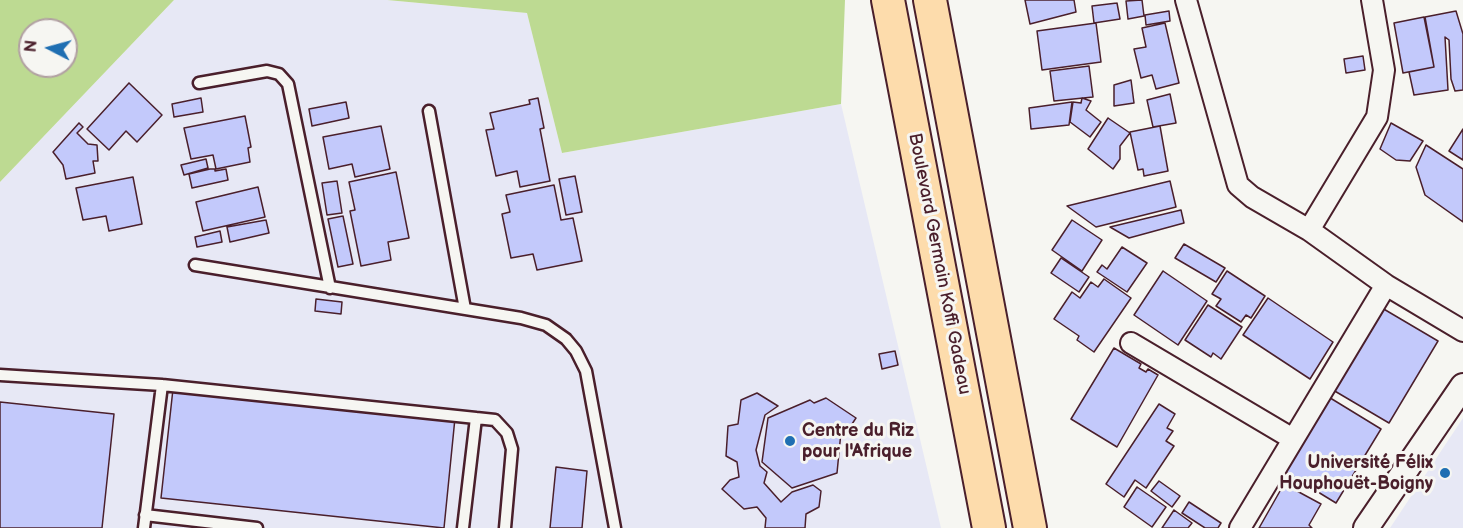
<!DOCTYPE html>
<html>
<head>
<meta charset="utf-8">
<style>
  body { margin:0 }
  #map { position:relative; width:1463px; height:528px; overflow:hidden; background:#f6f6f2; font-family:"Balsamiq Sans",sans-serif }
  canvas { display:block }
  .north { position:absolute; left:18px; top:18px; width:60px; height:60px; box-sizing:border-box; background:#f6f6f2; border:2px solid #b1a0a2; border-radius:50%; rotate:276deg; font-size:16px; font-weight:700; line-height:24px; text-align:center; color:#4a1f2b }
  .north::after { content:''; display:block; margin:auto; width:21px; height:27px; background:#1f6fb2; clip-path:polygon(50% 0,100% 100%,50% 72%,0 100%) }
</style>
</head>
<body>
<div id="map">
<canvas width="1463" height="528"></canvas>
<div class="north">N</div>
</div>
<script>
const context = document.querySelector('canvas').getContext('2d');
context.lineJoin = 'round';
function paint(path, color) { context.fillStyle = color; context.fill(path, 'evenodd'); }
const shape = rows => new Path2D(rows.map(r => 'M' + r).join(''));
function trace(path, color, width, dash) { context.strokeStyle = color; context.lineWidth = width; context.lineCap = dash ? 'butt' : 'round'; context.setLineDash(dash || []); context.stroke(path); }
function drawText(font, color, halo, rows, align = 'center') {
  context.font = font + ' "Balsamiq Sans",sans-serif'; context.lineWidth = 6; context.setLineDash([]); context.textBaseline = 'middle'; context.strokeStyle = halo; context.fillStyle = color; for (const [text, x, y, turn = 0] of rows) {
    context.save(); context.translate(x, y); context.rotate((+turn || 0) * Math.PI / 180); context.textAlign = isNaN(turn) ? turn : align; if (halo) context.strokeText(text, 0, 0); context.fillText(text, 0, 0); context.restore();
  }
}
paint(shape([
  [174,0,387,0,527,13,562,153,841,104,941,528,0,528,0,182],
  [1463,418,1463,528,1390,528]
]), '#e7e8f5');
paint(shape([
  [0,0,174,0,0,182],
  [30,30,66,30,66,66,30,66],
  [387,0,845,0,841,104,562,153,527,13]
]), '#bdda92');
const building = shape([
  [1025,0,1074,0,1076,12,1030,24,1025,0],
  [1142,0,1144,16,1128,19,1126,1,1142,0],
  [1117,3,1120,19,1094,23,1092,6,1117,3],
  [1169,11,1170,21,1146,25,1145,15,1169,11],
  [1456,11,1463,34,1463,90,1455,91,1451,79,1449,40,1445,37,1448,90,1414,95,1409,72,1434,67,1425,17,1456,11],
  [1424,17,1434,67,1403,73,1394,23,1424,17],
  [1096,23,1101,62,1042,70,1037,31,1096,23],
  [1165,23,1179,83,1156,89,1152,75,1141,78,1134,49,1146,47,1142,28,1165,23],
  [1363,56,1365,70,1346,73,1344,59,1363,56],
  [1089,66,1093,97,1054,101,1050,71,1089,66],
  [1131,80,1134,103,1114,106,1114,85,1131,80],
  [129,83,162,115,137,142,126,131,109,150,87,129,129,83],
  [1170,94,1176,123,1153,127,1147,100,1170,94],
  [201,98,203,112,174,117,172,104,201,98],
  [538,98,544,128,540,129,550,181,520,187,517,171,496,176,486,130,494,129,490,113,530,104,529,100,538,98],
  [1082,98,1091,101,1086,110,1101,122,1090,137,1070,122,1073,102,1081,103,1082,98],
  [346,102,349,118,312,126,309,109,346,102],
  [1072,102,1069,125,1031,129,1029,108,1072,102],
  [245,116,251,147,248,148,250,162,216,169,213,155,191,159,184,128,245,116],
  [1108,118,1130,133,1120,146,1120,159,1113,169,1088,149,1108,118],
  [79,123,83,127,77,133,88,144,97,145,98,161,93,161,95,173,66,179,63,165,53,152,79,123],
  [1391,123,1423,141,1410,161,1396,160,1380,149,1391,123],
  [381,126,390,169,355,177,352,164,329,169,323,137,381,126],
  [1160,126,1168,171,1144,176,1143,169,1138,170,1130,132,1160,126],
  [1463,129,1463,160,1449,151,1463,129],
  [1426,145,1463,169,1463,222,1425,195,1416,167,1426,145],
  [206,159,208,168,184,175,181,165,206,159],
  [210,169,215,169,215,171,226,169,228,180,192,188,189,174,210,169],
  [396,172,409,238,388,242,391,260,361,266,350,211,355,210,349,182,396,172],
  [575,176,582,212,566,215,559,179,575,176],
  [133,177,142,224,109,231,106,216,83,220,76,188,133,177],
  [337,181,342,213,327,215,322,183,337,181],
  [1170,181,1176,207,1096,227,1067,206,1170,181],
  [554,185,561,220,573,218,582,261,537,270,533,254,511,258,502,214,510,212,506,195,554,185],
  [258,187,265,217,203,231,196,202,258,187],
  [1181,210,1184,223,1129,238,1110,227,1181,210],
  [343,216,353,264,338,267,328,219,343,216],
  [266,220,269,233,230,242,227,227,266,220],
  [1072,220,1102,240,1082,271,1052,250,1072,220],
  [220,231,222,242,197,247,195,237,220,231],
  [1184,244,1225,268,1216,282,1175,258,1184,244],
  [1122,247,1147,263,1127,292,1097,272,1102,265,1107,269,1122,247],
  [1061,258,1089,277,1079,292,1051,273,1061,258],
  [1163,271,1207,301,1178,345,1134,315,1163,271],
  [1227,271,1265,296,1251,318,1246,315,1241,322,1216,306,1221,299,1212,294,1227,271],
  [1104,279,1131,298,1094,352,1077,340,1079,336,1054,319,1072,292,1080,298,1091,282,1098,287,1104,279],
  [1268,298,1333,342,1310,379,1243,335,1268,298],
  [316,299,342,302,341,314,315,311,316,299],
  [1208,305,1242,327,1221,359,1213,353,1211,357,1185,340,1208,305],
  [1382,308,1438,341,1389,423,1333,390,1382,308],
  [1114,348,1141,364,1139,368,1146,372,1148,369,1158,375,1117,447,1071,419,1114,348],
  [895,351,898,365,882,369,879,354,895,351],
  [173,389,455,418,444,528,161,498,173,389],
  [757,393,778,406,765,415,756,450,760,466,767,472,764,483,781,502,792,492,813,485,821,491,819,507,806,514,805,528,765,528,766,518,757,507,744,509,722,489,730,480,739,477,737,462,726,456,728,426,738,424,741,400,757,393],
  [1327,396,1381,429,1336,503,1282,470,1327,396],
  [826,398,856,418,848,430,841,432,837,473,792,488,762,462,768,418,810,400,814,403,826,398],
  [0,402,114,414,102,528,0,528,0,402],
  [1159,404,1175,414,1167,428,1173,431,1166,441,1174,446,1146,488,1135,480,1124,497,1106,484,1159,404],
  [556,467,587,471,582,528,550,528,556,467],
  [1159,481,1180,496,1172,507,1151,491,1159,481],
  [1284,484,1321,504,1309,525,1312,528,1259,528,1284,484],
  [1137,487,1166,507,1152,527,1124,507,1137,487],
  [1189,502,1221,523,1218,528,1205,528,1182,513,1189,502],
  [1174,510,1192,523,1188,528,1162,528,1174,510]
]);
paint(building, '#c3c9fb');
trace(building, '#4a1f2b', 1.5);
const service = shape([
  [199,83,267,71,279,74,288,84,330,288],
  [429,111,465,309],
  [195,265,521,318,546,325,566,339,576,351,586,371,615,528],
  [0,375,162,385,495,420,507,433,512,449,505,528],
  [145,515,257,528],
  [144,528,162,385],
  [463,528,476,418]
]);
const minor = shape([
  [1186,0,1238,185,1252,197,1309,230,1386,285,1463,331],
  [1309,230,1377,117,1384,70,1372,0],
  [1131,343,1293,439],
  [1240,528,1386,285]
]);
const tertiary = shape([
  [1366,528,1463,386]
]);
const primary = shape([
  [888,0,989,528],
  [930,0,1030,528]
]);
trace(service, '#4a1f2b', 15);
trace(minor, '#4a1f2b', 24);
trace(tertiary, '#4a1f2b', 28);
trace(primary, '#4a1f2b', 36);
trace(service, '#f6f6f2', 10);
trace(minor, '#f6f6f2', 20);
trace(tertiary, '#f6f6f2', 24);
trace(primary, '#fddcac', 32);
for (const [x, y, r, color] of [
  [790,441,6,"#1f6fb2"],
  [1445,473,6,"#1f6fb2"]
]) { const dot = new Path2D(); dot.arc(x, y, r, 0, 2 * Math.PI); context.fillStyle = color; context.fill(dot); trace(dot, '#f6f6f2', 2); }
drawText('18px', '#4a1f2b', '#f6f6f2', [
  ["Boulevard Germain Koffi Gadeau",939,264,79]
]);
drawText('bold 18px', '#4a1f2b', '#f6f6f2', [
  ["Centre du Riz",802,431],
  ["pour l'Afrique",802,452],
  ["Université Félix",1433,463,"right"],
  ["Houphouët-Boigny",1433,484,"right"]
], 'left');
</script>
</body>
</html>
